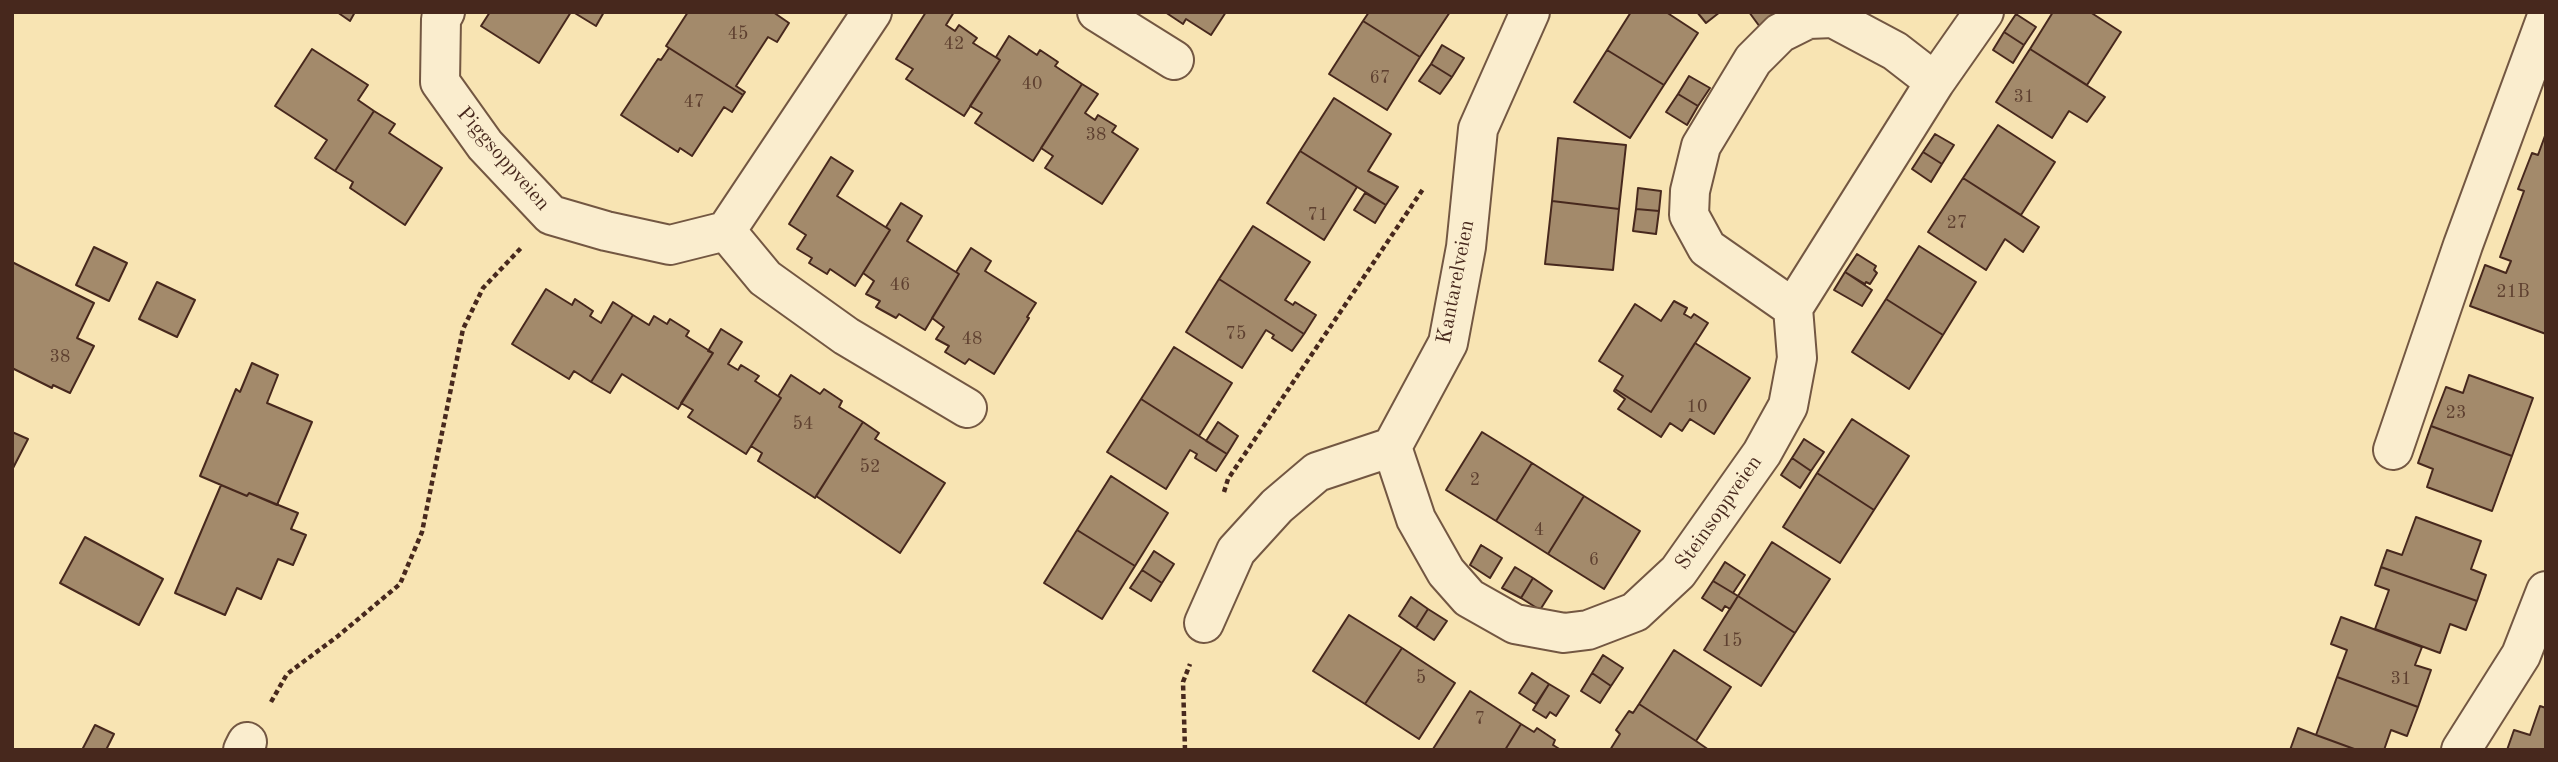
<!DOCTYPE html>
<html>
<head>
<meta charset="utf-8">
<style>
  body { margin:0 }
  #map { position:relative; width:2558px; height:762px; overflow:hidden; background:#f8e4b3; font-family:"Old Standard TT",serif }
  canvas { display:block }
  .frame { position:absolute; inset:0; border:14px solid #47281d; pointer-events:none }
</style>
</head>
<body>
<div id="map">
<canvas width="2558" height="762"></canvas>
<div class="frame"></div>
</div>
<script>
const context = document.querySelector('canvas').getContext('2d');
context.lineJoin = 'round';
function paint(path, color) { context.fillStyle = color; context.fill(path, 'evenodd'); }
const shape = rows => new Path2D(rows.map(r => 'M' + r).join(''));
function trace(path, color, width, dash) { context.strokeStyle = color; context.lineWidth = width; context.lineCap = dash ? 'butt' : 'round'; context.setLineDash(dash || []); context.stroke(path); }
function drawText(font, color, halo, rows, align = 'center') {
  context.font = font + ' "Old Standard TT",serif'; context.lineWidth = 6; context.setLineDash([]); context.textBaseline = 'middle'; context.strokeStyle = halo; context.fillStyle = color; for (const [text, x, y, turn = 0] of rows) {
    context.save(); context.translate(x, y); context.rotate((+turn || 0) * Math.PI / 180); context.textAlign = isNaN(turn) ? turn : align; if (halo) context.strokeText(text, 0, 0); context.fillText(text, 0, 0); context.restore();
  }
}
const building = shape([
  [337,12,355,12,350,21,337,12],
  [490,12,571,12,539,63,481,26,490,12],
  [573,12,604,12,596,26,573,12],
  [688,12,773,12,789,23,777,42,768,37,736,86,745,92,743,95,666,46,688,12],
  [926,12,954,12,946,25,955,31,959,25,977,38,973,43,1000,60,964,116,906,79,913,69,896,59,926,12],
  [1165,12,1226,12,1211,35,1186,19,1183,24,1165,12],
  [1369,12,1450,12,1420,57,1363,21,1369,12],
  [1631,12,1666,12,1698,33,1664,85,1607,50,1631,12],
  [1697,12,1720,12,1706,23,1697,12],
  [1749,12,1776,12,1778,14,1760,27,1749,12],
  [2053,12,2090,12,2121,32,2087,85,2030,49,2053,12],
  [2016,14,2036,27,2024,45,2004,32,2016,14],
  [1363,21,1420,57,1387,110,1329,74,1363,21],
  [2004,32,2024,45,2013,63,1993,50,2004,32],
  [1009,36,1037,55,1040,50,1058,62,1055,66,1082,84,1033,161,975,123,982,113,970,106,1000,60,996,57,1009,36],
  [1442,45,1464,58,1452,77,1431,64,1442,45],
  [669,48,743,95,732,112,724,107,692,156,680,148,678,152,621,115,658,59,661,60,669,48],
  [312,49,368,85,358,100,374,111,335,171,315,158,327,140,275,106,312,49],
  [2030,49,2105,97,2087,122,2069,111,2052,138,1996,102,2030,49],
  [1607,50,1664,85,1630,138,1574,102,1607,50],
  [1431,64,1452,77,1440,94,1419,81,1431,64],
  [1689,76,1710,88,1698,106,1678,94,1689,76],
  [1082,84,1098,94,1085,113,1095,120,1098,115,1116,126,1112,132,1138,149,1102,204,1045,168,1053,156,1041,148,1082,84],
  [1678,94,1698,106,1687,125,1666,112,1678,94],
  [1334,98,1391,134,1368,171,1398,187,1386,205,1300,151,1334,98],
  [374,111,395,124,389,133,442,168,405,225,350,188,353,182,335,171,374,111],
  [1998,125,2055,162,2021,215,1963,178,1998,125],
  [2546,133,2546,334,2470,306,2485,265,2506,273,2511,261,2500,257,2524,191,2518,189,2532,153,2538,155,2546,133],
  [1935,134,1954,145,1942,164,1923,152,1935,134],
  [1558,138,1626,145,1619,209,1552,201,1558,138],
  [1300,151,1357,187,1324,240,1267,203,1300,151],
  [1923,152,1942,164,1931,182,1912,169,1923,152],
  [831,157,853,171,837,196,890,230,855,286,830,269,827,274,809,263,812,258,797,249,806,235,789,224,831,157],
  [1963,178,2039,227,2023,252,2005,239,1986,270,1928,232,1963,178],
  [1638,188,1661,191,1659,211,1636,209,1638,188],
  [1365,193,1386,205,1375,223,1354,210,1365,193],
  [1552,201,1619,209,1613,270,1545,264,1552,201],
  [901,203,922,216,907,241,959,274,925,330,899,314,896,318,876,307,880,301,866,294,874,281,863,273,890,230,886,227,901,203],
  [1636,209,1659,211,1656,234,1633,231,1636,209],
  [1253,226,1310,262,1285,300,1293,305,1295,302,1316,315,1304,334,1219,279,1253,226],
  [1919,246,1976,282,1943,335,1886,299,1919,246],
  [94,247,127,263,109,301,76,285,94,247],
  [971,248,991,261,985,271,1036,303,1027,317,1029,318,994,374,969,359,965,364,945,352,949,346,936,339,944,327,932,318,959,274,956,272,971,248],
  [1857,254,1876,266,1874,270,1877,273,1870,284,1866,282,1865,284,1845,272,1857,254],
  [12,262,94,303,77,338,94,346,70,393,53,385,52,388,12,368,12,262],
  [1845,272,1872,290,1862,306,1834,290,1845,272],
  [1219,279,1304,334,1292,351,1272,338,1274,335,1266,330,1242,368,1186,332,1219,279],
  [157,282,195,300,177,337,139,319,157,282],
  [546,289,572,305,575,299,593,311,590,316,601,323,613,302,633,315,591,382,574,371,569,379,512,344,546,289],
  [1886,299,1943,335,1909,389,1852,352,1886,299],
  [1674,301,1687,308,1684,314,1691,318,1694,314,1708,323,1651,412,1615,389,1623,376,1599,361,1635,304,1661,321,1674,301],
  [633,315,649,325,654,316,667,324,670,319,689,331,686,336,713,353,678,409,622,374,610,393,591,382,633,315],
  [721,329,742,342,728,364,738,370,741,365,759,376,755,381,781,398,746,454,688,417,693,410,681,403,713,353,708,351,721,329],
  [1695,343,1750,378,1714,434,1690,419,1682,431,1670,423,1661,437,1618,409,1625,399,1614,391,1615,389,1651,412,1695,343],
  [1174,347,1232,383,1199,436,1141,399,1174,347],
  [252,363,278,375,267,403,312,422,277,505,249,493,247,496,200,476,236,389,240,392,252,363],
  [791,375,820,394,824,389,842,401,839,407,863,422,815,498,758,461,762,453,751,446,781,398,778,396,791,375],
  [2469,375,2533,398,2512,456,2431,426,2446,387,2463,393,2469,375],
  [1141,399,1227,454,1216,471,1195,458,1197,454,1190,450,1166,489,1107,452,1141,399],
  [1852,419,1909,456,1874,510,1817,473,1852,419],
  [863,422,879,433,875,439,945,483,900,553,816,496,863,422],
  [1218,422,1238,436,1227,454,1206,441,1218,422],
  [2431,426,2512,456,2492,511,2427,487,2433,469,2418,463,2431,426],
  [12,432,28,439,12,470,12,432],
  [1482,432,1532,463,1496,521,1446,490,1482,432],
  [1804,439,1824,452,1811,471,1792,458,1804,439],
  [1792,458,1811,471,1800,488,1781,475,1792,458],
  [1532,463,1584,496,1548,554,1496,521,1532,463],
  [1817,473,1874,510,1840,563,1783,527,1817,473],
  [1111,476,1168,513,1135,566,1077,530,1111,476],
  [221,485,247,496,249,493,298,513,291,529,306,535,293,565,278,559,261,599,237,588,225,615,175,593,221,485],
  [1584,496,1640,531,1604,589,1548,554,1584,496],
  [2416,517,2481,541,2471,569,2486,575,2477,601,2381,567,2387,550,2402,555,2416,517],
  [1077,530,1135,566,1102,619,1044,583,1077,530],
  [85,537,163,579,139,625,60,583,85,537],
  [1772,542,1830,579,1795,633,1738,596,1772,542],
  [1481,545,1502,558,1490,578,1470,565,1481,545],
  [1154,551,1174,564,1162,583,1142,570,1154,551],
  [1725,562,1745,575,1733,593,1713,581,1725,562],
  [1515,567,1533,578,1521,598,1502,588,1515,567],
  [2381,567,2477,601,2466,630,2450,624,2440,653,2375,629,2389,590,2375,585,2381,567],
  [1142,570,1162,583,1151,601,1130,588,1142,570],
  [1533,578,1552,591,1540,610,1521,598,1533,578],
  [1713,581,1738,596,1730,609,1725,606,1722,611,1702,598,1713,581],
  [1738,596,1795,633,1761,686,1704,650,1738,596],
  [1411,597,1428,609,1416,628,1399,616,1411,597],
  [1428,609,1447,621,1434,640,1416,628,1428,609],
  [1349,615,1402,648,1365,704,1313,671,1349,615],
  [2341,617,2422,647,2415,665,2431,670,2418,707,2337,677,2347,650,2331,644,2341,617],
  [1402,648,1455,683,1419,739,1365,704,1402,648],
  [1674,650,1731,687,1696,741,1639,704,1674,650],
  [1603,655,1623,668,1611,686,1592,673,1603,655],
  [1532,673,1549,684,1536,704,1519,693,1532,673],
  [1592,673,1611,686,1600,703,1581,691,1592,673],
  [2337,677,2418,707,2407,736,2391,730,2384,750,2357,750,2316,735,2337,677],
  [1549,684,1569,696,1556,716,1550,712,1546,718,1533,710,1549,684],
  [1470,691,1521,724,1505,750,1435,750,1433,749,1470,691],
  [1639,704,1696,741,1709,750,1610,750,1620,734,1616,730,1629,711,1633,713,1639,704],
  [2540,706,2546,708,2546,750,2507,750,2514,730,2530,735,2540,706],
  [1521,724,1534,732,1537,728,1555,740,1553,745,1561,750,1505,750,1521,724],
  [95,725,114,734,106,750,82,750,95,725],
  [2298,728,2316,735,2357,750,2290,750,2298,728]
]);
paint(building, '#a38a6b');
trace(building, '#47281d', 2);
const minor = shape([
  [445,12,441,19,440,82,485,145,551,215,606,231,670,245,726,231,872,12],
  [1097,12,1174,60],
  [726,231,765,278,846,336,967,408],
  [1793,308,1707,248,1689,215,1690,191,1701,146,1753,60,1780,33,1808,19,1833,18,1895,51,1935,82],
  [1392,447,1416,519,1446,572,1469,598,1515,624,1564,633,1588,630,1635,612,1678,572,1762,453,1788,406,1797,358,1793,308,1935,82,1984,12],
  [2393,450,2463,245,2546,19],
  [1204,623,1236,551,1277,506,1317,472,1392,447,1448,343,1466,247,1478,129,1530,12],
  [243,750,247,742],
  [2461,750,2521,655,2546,591]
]);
trace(minor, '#735742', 42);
trace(shape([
  [1224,492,1228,479,1423,189],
  [271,702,287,674,338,636,400,584,422,532,463,329,483,288,521,248],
  [1185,750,1183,682,1190,664]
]), '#47281d', 4.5, [5, 3.5]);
trace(minor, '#faedce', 38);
drawText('18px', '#5e4030', null, [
  ["45",738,34],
  ["42",954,44],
  ["67",1380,78],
  ["40",1032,84],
  ["31",2024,97],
  ["47",694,102],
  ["38",1096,135],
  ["71",1318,215],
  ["27",1957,223],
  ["46",900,285],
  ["21B",2513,292],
  ["75",1236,334],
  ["48",972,339],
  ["38",60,357],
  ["10",1697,407],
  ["23",2456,413],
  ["54",803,424],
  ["52",870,467],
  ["2",1475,480],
  ["4",1539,530],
  ["6",1594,560],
  ["15",1732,641],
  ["5",1421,678],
  ["31",2401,679],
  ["7",1480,719]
]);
drawText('21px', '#47281d', '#faedce', [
  ["Piggsoppveien",503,159,49],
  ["Kantarelveien",1456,282,-79],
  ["Steinsoppveien",1719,513,-55]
]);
</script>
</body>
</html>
